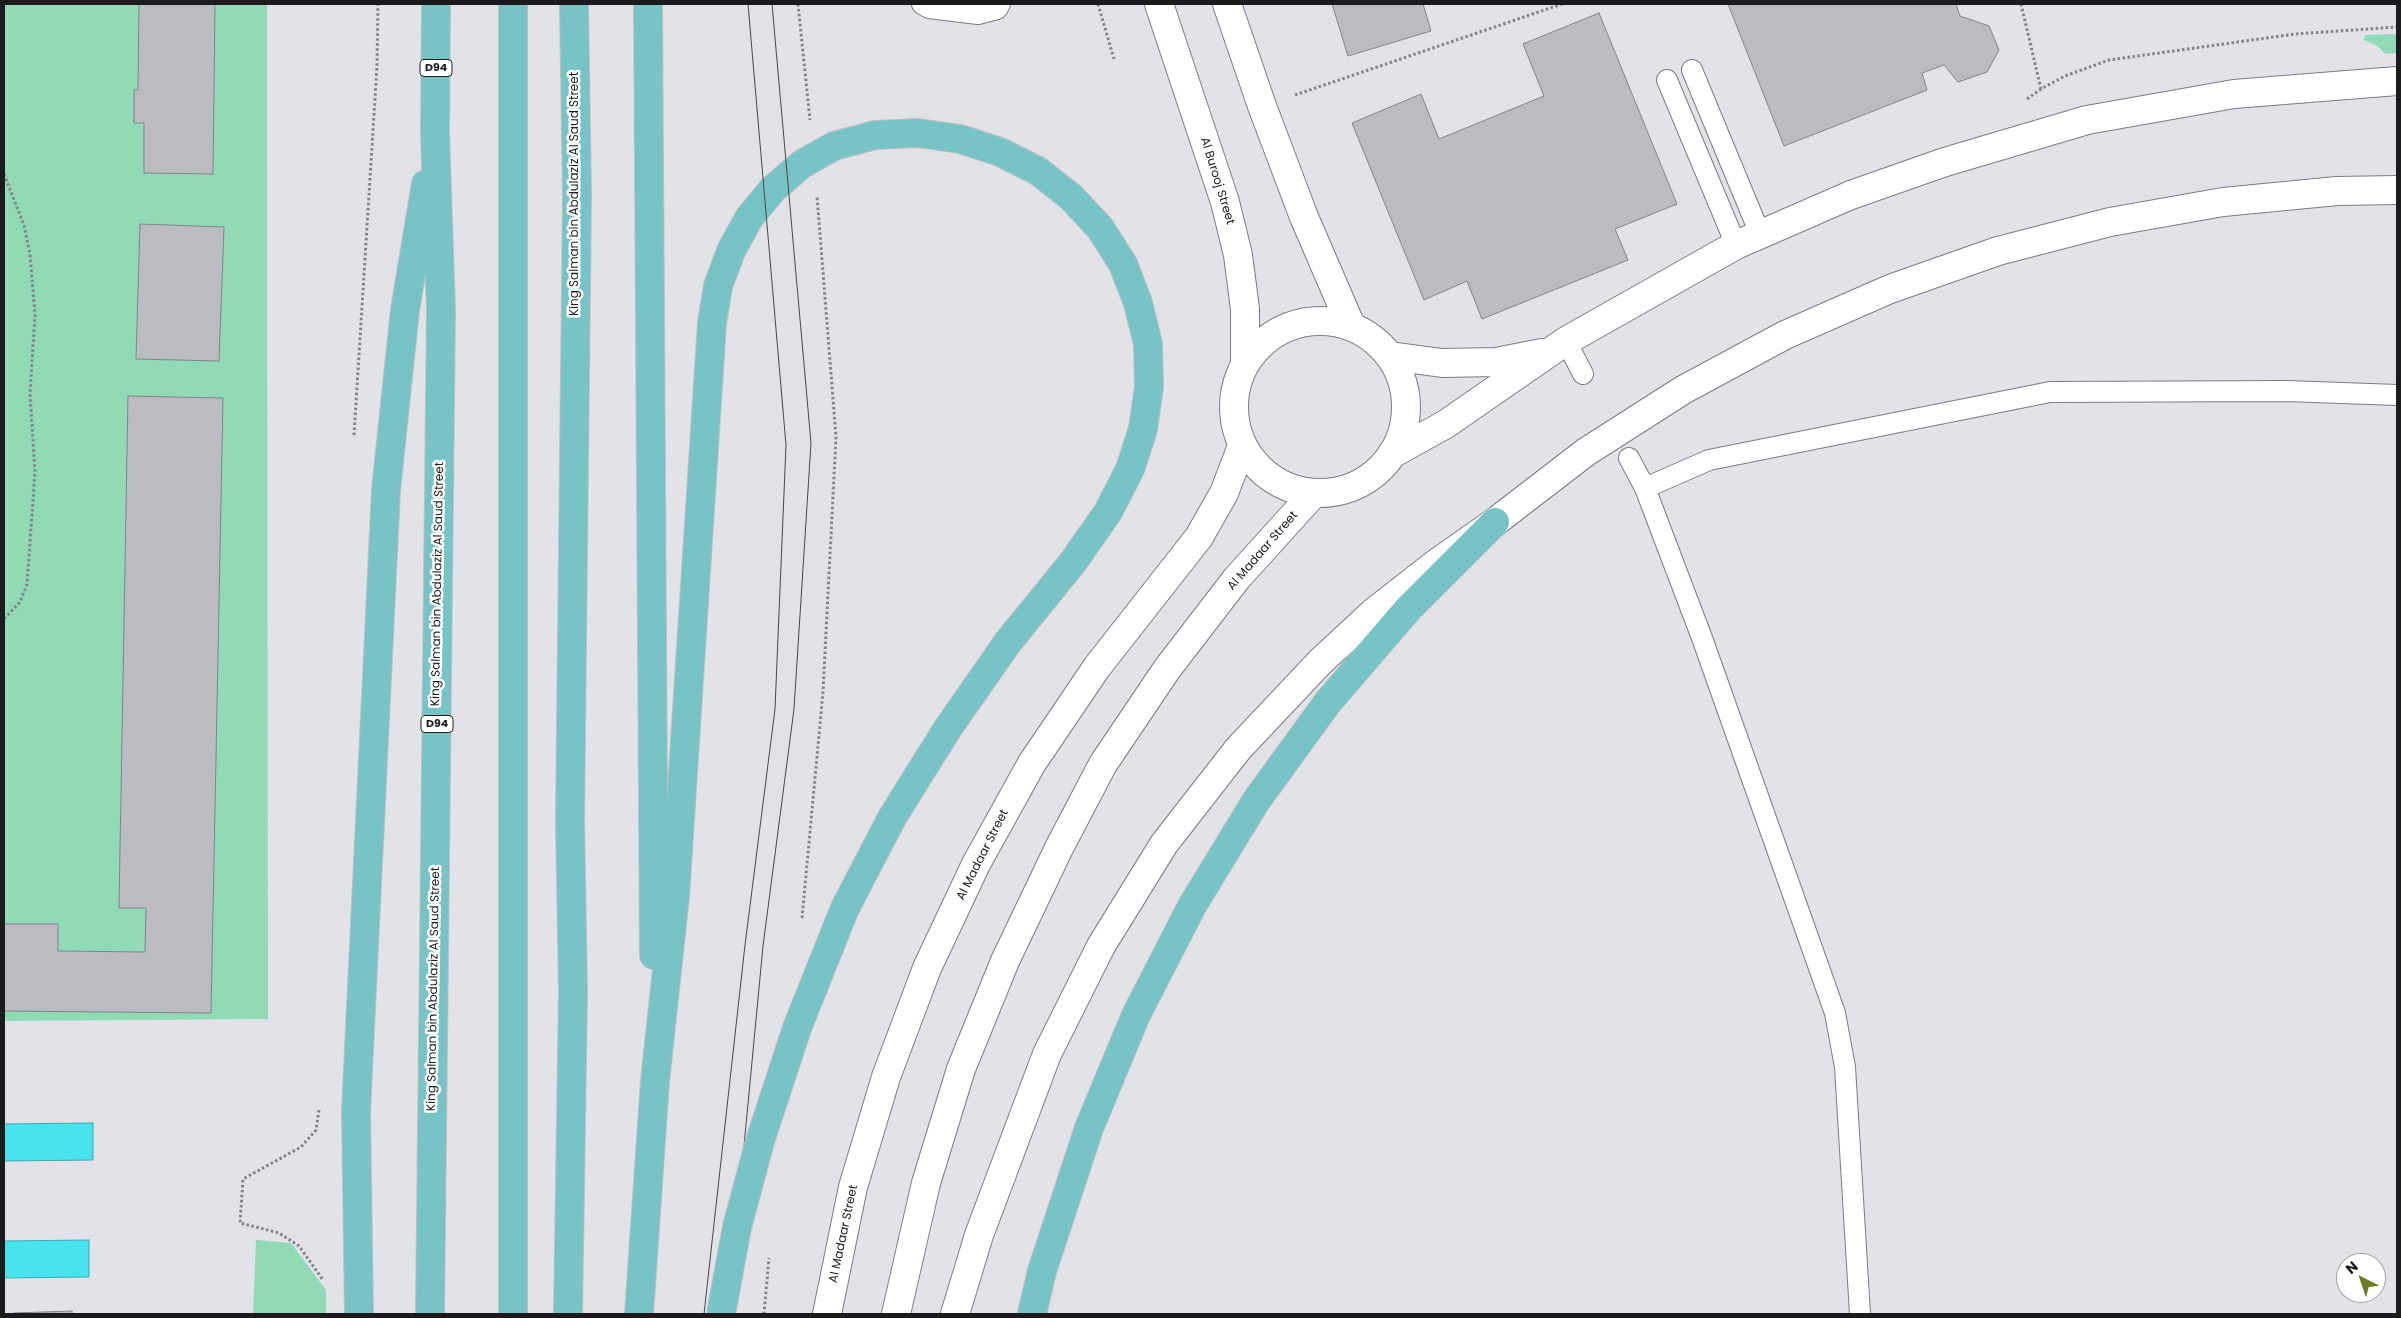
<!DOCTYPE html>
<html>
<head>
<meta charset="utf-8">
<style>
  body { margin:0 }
  #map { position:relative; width:2401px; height:1318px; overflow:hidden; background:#e2e3e9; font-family:Poppins,sans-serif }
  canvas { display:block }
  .frame { position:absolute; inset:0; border:5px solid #1b1b1e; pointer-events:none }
  .north { position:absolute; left:2336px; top:1253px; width:50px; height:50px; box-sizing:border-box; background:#fff; border:1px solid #a4a4a5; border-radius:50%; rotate:319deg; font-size:14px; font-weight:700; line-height:20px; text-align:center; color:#1b1b1e }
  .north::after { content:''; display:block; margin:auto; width:18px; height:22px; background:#6b7b29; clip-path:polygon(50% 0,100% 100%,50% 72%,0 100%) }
</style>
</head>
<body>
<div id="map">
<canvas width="2401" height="1318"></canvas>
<div class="frame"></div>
<div class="north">N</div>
</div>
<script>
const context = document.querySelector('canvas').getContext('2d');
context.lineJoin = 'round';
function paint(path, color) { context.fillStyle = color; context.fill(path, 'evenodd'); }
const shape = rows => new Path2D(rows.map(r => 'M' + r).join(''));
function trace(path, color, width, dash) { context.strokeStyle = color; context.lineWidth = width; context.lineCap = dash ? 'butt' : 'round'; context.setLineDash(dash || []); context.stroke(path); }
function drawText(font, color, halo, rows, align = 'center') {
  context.font = font + ' Poppins,sans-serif'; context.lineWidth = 5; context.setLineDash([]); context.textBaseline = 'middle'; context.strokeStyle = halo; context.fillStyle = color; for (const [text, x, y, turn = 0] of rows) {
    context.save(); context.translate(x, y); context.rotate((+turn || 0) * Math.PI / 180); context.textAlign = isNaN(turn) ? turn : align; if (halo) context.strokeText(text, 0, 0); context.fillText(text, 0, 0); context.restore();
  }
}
paint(shape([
  [4,4,267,4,268,1019,4,1021],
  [2397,34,2397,53,2386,54,2376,45,2364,40,2365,35],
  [256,1240,291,1243,326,1290,326,1314,253,1314]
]), '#90dab5');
const water = shape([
  [93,1123,93,1160,4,1161,4,1124,93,1123],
  [89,1240,89,1277,4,1278,4,1241,89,1240]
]);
paint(water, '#48e4ed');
trace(water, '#3aa8af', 1);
const building = shape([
  [139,4,215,4,213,174,144,173,144,123,134,123,134,90,138,90,139,4],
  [1332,4,1423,4,1431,31,1348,56,1332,4],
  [1728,4,1956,4,1960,16,1989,26,1999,50,1987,72,1958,82,1944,65,1922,73,1927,90,1784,146,1728,4],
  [1599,13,1677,204,1615,229,1628,260,1482,319,1467,281,1424,300,1352,123,1421,94,1439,139,1544,96,1523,44,1599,13],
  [140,224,224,227,219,361,136,359,140,224],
  [128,396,223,398,211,1013,4,1011,4,924,58,924,58,951,145,952,146,908,119,908,128,396],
  [72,1311,72,1314,13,1314,13,1313,72,1311]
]);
paint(building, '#bbbcc2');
trace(building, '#828389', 1);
const service = shape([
  [922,4,929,8,978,14,997,9,1000,4],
  [1692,70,1760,234],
  [1667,80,1736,245],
  [1566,341,1583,374],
  [1629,458,1645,488,1702,638,1835,1013,1845,1067,1860,1314],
  [1645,488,1709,460,2050,392,2287,391,2397,395]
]);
const minor = shape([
  [1390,356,1442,363,1496,362,1542,353],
  [1392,454,1446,424,1566,341,1736,245,1851,195,1945,162,2087,120,2234,94,2397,81]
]);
const tertiary = shape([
  [1159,4,1225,202,1238,255,1245,309,1245,364],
  [1227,4,1262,106,1304,217,1351,326],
  '1234 407a86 86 0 1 1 172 0a86 86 0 1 1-172 0Z',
  [827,1314,853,1187,886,1077,927,968,976,864,1032,763,1097,667,1199,537,1224,493,1242,446],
  [896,1314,926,1183,961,1069,1005,961,1059,848,1103,764,1167,669,1237,578,1314,493]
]);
const secondary = shape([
  [955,1314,979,1235,1047,1054,1101,946,1164,844,1238,749,1320,662,1375,611,1434,565,1495,522,1586,452,1683,390,1785,335,1890,289,1998,251,2110,222,2223,202,2337,191,2397,190]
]);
const primary = shape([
  [513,4,513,1314],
  [648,4,654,955],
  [359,1314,356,1111,386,490,405,310,426,184],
  [430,1314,441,310,435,133,436,4],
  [568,1314,573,992,570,820,577,196,574,4],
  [639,1314,655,1081,675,896,712,323,718,286,731,251,749,218,773,189,802,164,834,146,875,135,918,133,960,139,1000,152,1038,171,1071,197,1100,228,1123,264,1138,303,1148,344,1149,387,1143,429],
  [1032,1314,1042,1271,1089,1128,1136,1015,1192,906,1256,801,1328,702,1408,609,1495,522]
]);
trace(service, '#7b7c82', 22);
trace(minor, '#7b7c82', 30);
trace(tertiary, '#7b7c82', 30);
trace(secondary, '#7b7c82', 30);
trace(primary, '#bfbfc0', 30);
trace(shape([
  [798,4,810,120],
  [1098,4,1114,59],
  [2021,4,2041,89],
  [1295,95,1562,4],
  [2027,99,2041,89,2065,76,2109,60,2295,34,2397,27],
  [4,174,24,225,30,254,35,315,30,394,35,472,27,584,20,602,4,619],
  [354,435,377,66,378,4],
  [802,918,823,692,836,437,817,196],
  [319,1110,316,1130,301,1147,243,1179,240,1223,279,1233,299,1246,323,1280],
  [764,1314,769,1258]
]), '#828388', 3, [2.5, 2.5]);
trace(service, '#fff', 20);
trace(minor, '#fff', 28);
trace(tertiary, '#fff', 28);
trace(secondary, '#fff', 28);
trace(primary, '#77c4c6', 28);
trace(shape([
  [704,1314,745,945,775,709,786,445,748,4],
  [728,1314,763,946,794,709,811,443,772,4]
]), '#47484b', 1);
const primaryBridge = shape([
  [721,1314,737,1227,760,1141,797,1028,845,908,893,816,948,728,1008,642,1073,562,1108,512,1130,469,1143,429]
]);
trace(primaryBridge, '#bfbfc0', 30, []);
trace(primaryBridge, '#77c4c6', 28);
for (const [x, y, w] of [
  [436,68,32],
  [437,724,32]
]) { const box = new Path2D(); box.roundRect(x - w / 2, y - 8.5, w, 17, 4); context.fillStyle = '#fff'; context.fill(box); trace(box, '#1b1b1e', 1); }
drawText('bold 11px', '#1b1b1e', null, [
  ["D94",436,68],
  ["D94",437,724]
]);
drawText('12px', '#1b1b1e', '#fff', [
  ["Al Burooj Street",1217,181,73],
  ["King Salman bin Abdulaziz Al Saud Street",575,194,-90],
  ["Al Madaar Street",1263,551,-49],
  ["King Salman bin Abdulaziz Al Saud Street",438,584,-89],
  ["Al Madaar Street",983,855,-63],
  ["King Salman bin Abdulaziz Al Saud Street",434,989,-89],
  ["Al Madaar Street",844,1234,-78]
]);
</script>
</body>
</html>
